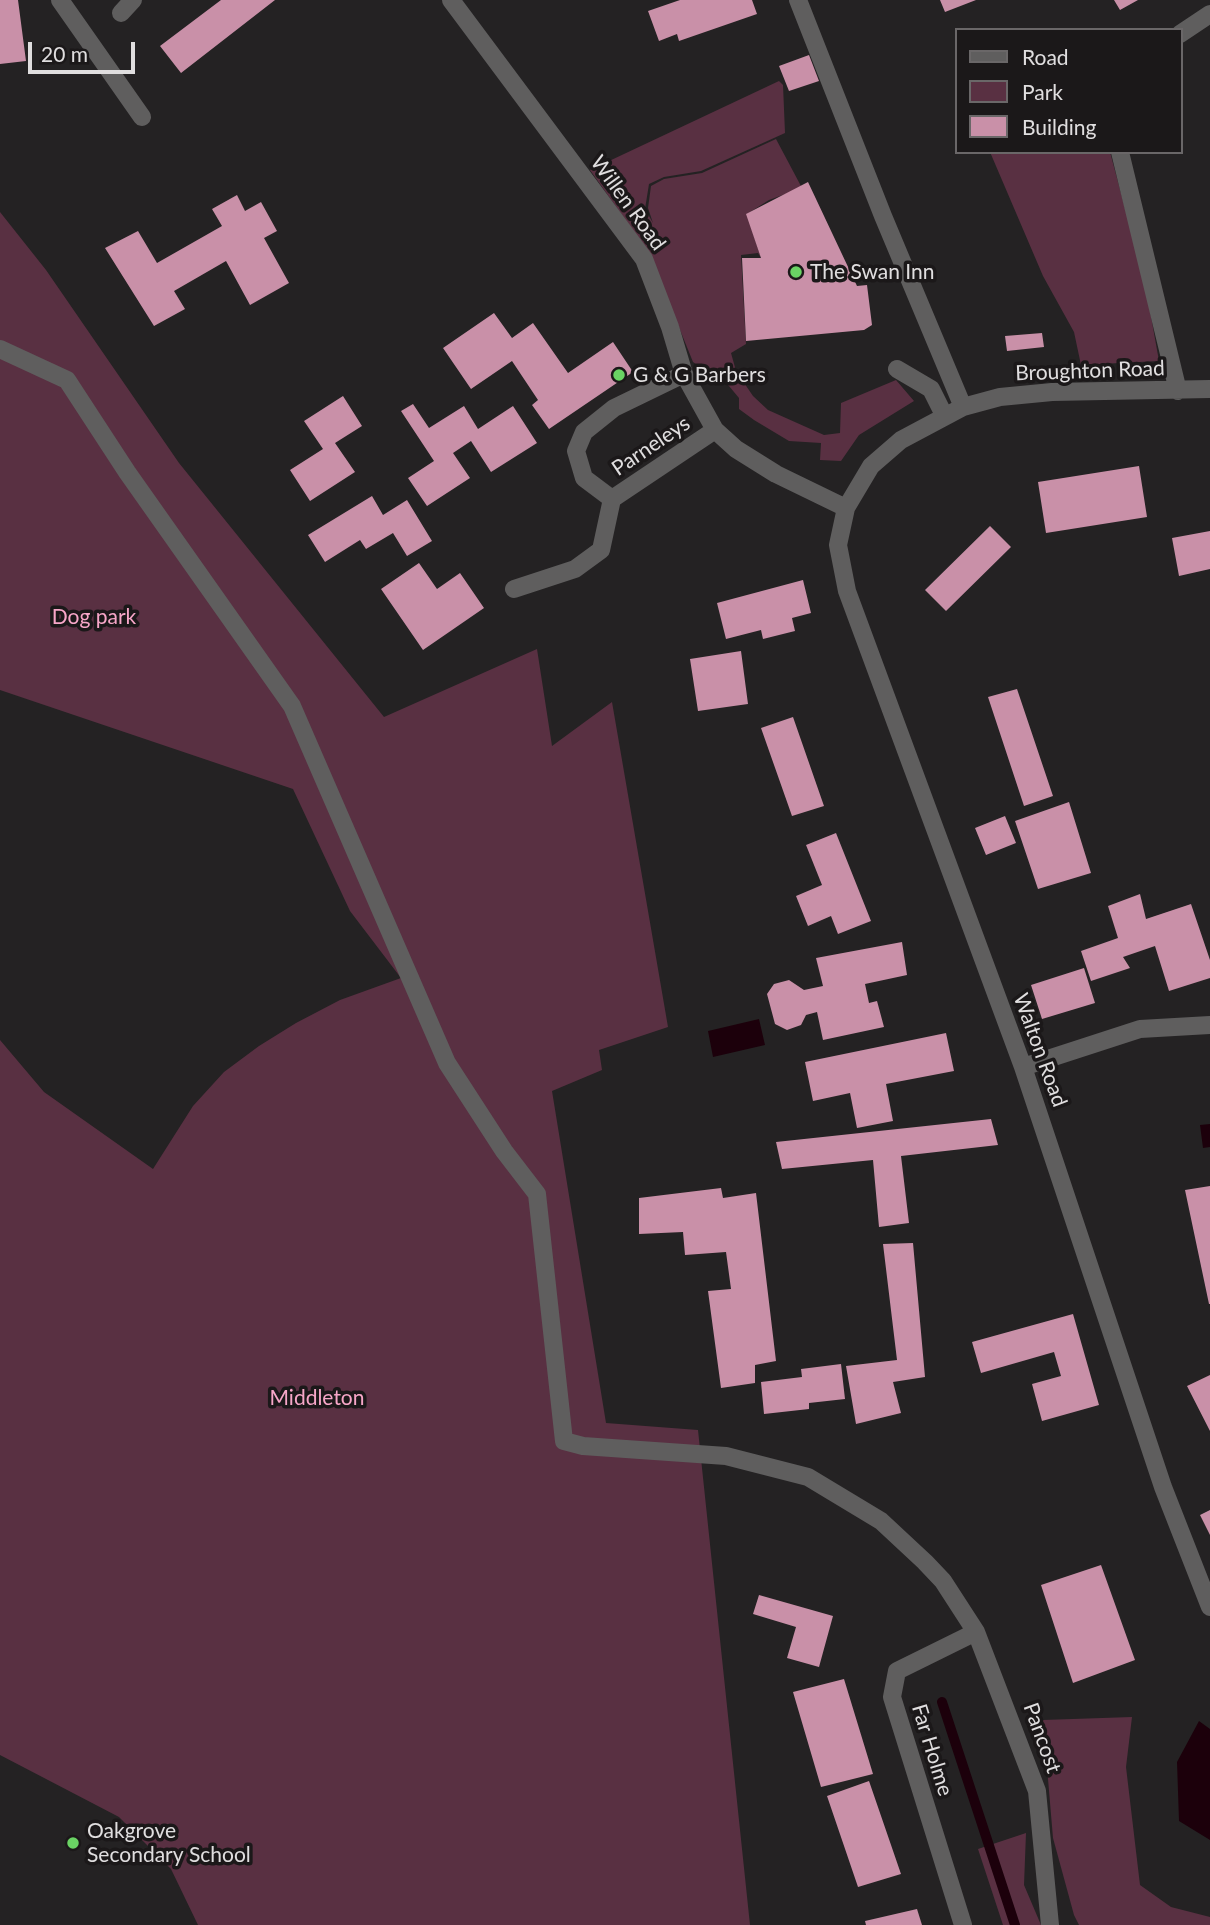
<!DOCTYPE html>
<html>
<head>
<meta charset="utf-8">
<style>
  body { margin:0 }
  #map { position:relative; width:1210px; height:1925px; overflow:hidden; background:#242223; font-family:Lato,sans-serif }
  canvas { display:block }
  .legend { position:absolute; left:955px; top:28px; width:228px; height:126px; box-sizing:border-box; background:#1b1819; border:2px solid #6a6768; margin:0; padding:9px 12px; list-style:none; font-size:21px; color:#e0dedf }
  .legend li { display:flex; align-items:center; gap:14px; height:35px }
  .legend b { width:35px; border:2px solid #6a6768 }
  .scale { position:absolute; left:28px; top:42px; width:107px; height:32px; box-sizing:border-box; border:4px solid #e0dedf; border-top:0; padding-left:9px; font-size:21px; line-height:24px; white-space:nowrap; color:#e0dedf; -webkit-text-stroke:5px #1b1819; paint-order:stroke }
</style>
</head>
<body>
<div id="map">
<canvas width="1210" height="1925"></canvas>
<ul class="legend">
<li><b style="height:9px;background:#5f5e5e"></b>Road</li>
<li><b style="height:19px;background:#593042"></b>Park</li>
<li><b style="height:19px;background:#c990a8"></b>Building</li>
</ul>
<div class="scale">20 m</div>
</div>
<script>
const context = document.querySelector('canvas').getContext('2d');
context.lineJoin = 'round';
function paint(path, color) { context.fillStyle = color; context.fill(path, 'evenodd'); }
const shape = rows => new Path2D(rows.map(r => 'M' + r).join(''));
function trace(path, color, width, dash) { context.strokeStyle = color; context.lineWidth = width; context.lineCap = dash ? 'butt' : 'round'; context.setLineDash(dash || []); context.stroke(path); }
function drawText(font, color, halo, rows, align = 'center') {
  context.font = font + ' Lato,sans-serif'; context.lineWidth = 7; context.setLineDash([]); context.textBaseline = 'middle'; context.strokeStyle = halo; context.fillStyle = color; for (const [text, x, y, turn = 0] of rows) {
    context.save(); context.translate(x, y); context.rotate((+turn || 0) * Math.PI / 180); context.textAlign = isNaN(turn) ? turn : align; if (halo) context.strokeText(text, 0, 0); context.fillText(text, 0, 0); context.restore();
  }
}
paint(shape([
  [779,81,783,85,785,133,701,171,664,177,649,184,645,209,653,223,648,208,651,186,664,179,702,173,776,139,802,188,769,200,747,214,761,258,758,253,741,255,746,344,731,353,736,371,753,396,768,410,824,435,840,433,841,403,896,380,914,401,859,435,841,461,820,460,821,443,789,441,754,420,739,409,739,398,729,386,693,362,649,253,590,170],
  [990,152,1110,152,1145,283,1159,361,1081,365,1074,332,1043,276],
  [0,212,46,270,179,463,384,717,537,649,552,746,612,702,668,1027,599,1050,602,1070,552,1091,606,1423,698,1430,750,1925,198,1925,171,1869,119,1817,0,1755,0,1040,44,1092,153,1169,193,1106,224,1072,259,1046,296,1023,340,1000,401,978,350,911,293,789,0,690],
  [1132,1717,1126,1767,1140,1885,1171,1907,1210,1917,1210,1925,1079,1925,1074,1915,1053,1838,1043,1720],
  [1026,1833,1024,1885,1041,1925,1003,1925,978,1849]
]), '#593042');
paint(shape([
  [759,1019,765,1045,713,1057,708,1031],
  [1210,1124,1210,1147,1203,1148,1200,1125],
  [1199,1721,1210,1729,1210,1840,1179,1821,1177,1762]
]), '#1c000b');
trace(shape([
  [942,1702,1015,1925]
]), '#1c000b', 10);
paint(shape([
  [0,0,18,0,26,61,0,64],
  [221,0,275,0,181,73,160,46],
  [680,0,752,0,757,14,679,41,677,34,659,41,648,11],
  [940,0,976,0,945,12],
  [1114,0,1138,0,1120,10],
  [809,55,819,81,789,91,779,66],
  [808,182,857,286,867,285,872,325,864,330,746,341,742,258,761,258,746,214],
  [237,195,245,211,261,202,277,231,264,238,289,283,250,305,226,261,174,291,185,309,154,326,105,248,138,231,157,263,222,226,212,209],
  [494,313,512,338,533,323,568,373,613,342,633,372,549,429,532,405,538,400,512,361,471,389,443,348],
  [1042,333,1044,347,1007,351,1005,336],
  [343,396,362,426,335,443,355,472,310,501,290,470,323,449,304,421],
  [413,404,429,428,464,406,478,429,513,406,537,443,491,472,471,441,453,453,470,478,427,506,408,478,434,461,401,411],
  [1139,466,1147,517,1046,533,1038,482],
  [372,496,383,515,407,500,432,541,407,556,393,533,366,549,360,540,325,562,308,535],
  [990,526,1011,547,946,611,925,590],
  [1210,531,1210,569,1179,576,1172,538],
  [419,563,437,589,460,573,484,608,423,650,381,589],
  [803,580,811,613,792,618,795,631,763,639,761,630,726,639,717,603],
  [741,651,748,704,698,711,690,659],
  [1017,689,1053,796,1024,806,988,697],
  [793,717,824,806,792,816,761,728],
  [1069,802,1091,873,1038,889,1015,821],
  [1005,816,1016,843,986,855,975,828],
  [836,833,871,921,838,934,831,916,808,926,796,896,822,885,806,845],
  [1140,894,1146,919,1191,904,1210,960,1210,978,1169,991,1155,946,1123,957,1130,968,1091,981,1081,951,1118,938,1108,906],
  [902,942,907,975,865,984,869,1003,877,1001,884,1027,823,1040,817,1012,806,1015,801,1025,787,1030,775,1024,767,994,774,984,789,980,804,990,823,986,816,958],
  [1084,968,1095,1003,1042,1019,1031,985],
  [946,1033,954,1071,886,1084,893,1121,857,1128,850,1093,813,1101,805,1062],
  [991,1119,998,1145,901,1156,909,1223,879,1227,873,1160,782,1169,776,1142],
  [1210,1186,1210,1304,1209,1304,1185,1190],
  [721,1188,723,1198,756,1193,776,1361,755,1365,755,1383,721,1388,708,1291,731,1289,726,1252,685,1255,683,1232,639,1234,639,1198],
  [913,1243,925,1377,893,1382,901,1413,856,1424,846,1366,897,1360,883,1244],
  [1073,1314,1099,1405,1042,1421,1032,1384,1061,1376,1054,1352,981,1373,972,1342],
  [841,1364,845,1399,809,1403,809,1409,764,1414,761,1382,802,1377,801,1369],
  [1210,1375,1210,1431,1187,1386],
  [1210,1510,1210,1535,1200,1515],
  [1101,1565,1135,1660,1073,1683,1041,1585],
  [759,1595,833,1616,819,1667,787,1658,796,1627,753,1614],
  [844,1679,873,1774,821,1787,793,1692],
  [869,1781,901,1874,858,1887,827,1796],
  [917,1909,922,1925,866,1925,865,1921]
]), '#c990a8');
trace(shape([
  [60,0,142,117],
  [451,0,644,259,670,327,684,374,715,430,736,449,776,474,846,508],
  [798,0,883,216,963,407],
  [121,13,133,0],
  [1180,34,1210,14],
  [1120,152,1178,391],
  [0,349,67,380,127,472,292,706,447,1063,504,1151,537,1194,564,1441,583,1446,726,1456,808,1477,881,1521,925,1562,943,1581,976,1632,1037,1791,1050,1925],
  [897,369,931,389,944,415],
  [1210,389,1052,392,1000,397,963,407,901,440,871,466,846,508,838,545,847,591,1023,1067,1163,1487,1210,1607],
  [612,499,584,478,576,451,584,432,614,408,684,374],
  [514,589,575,569,601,550,612,499,715,430],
  [1023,1067,1140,1029,1210,1025],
  [963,1925,892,1697,897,1671,976,1632]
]), '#5f5e5e', 18);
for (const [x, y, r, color] of [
  [796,272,7,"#6ad364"],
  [619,375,7,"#6ad364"],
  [73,1843,7,"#6ad364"]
]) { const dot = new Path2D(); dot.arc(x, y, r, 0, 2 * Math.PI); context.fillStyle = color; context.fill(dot); trace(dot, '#1b1819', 2.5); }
drawText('21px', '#e0dedf', '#1b1819', [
  ["Willen Road",628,203,54],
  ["Broughton Road",1090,371,-2],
  ["Parneleys",651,446,-34],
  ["Walton Road",1040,1050,70],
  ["Pancost",1042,1738,70],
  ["Far Holme",932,1750,73]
]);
drawText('21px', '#e0dedf', '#1b1819', [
  ["The Swan Inn",810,272],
  ["G & G Barbers",633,375],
  ["Oakgrove",87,1831],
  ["Secondary School",87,1855]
], 'left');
drawText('21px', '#f7a6c8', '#1b1819', [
  ["Dog park",94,617],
  ["Middleton",317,1398]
]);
</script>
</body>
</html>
